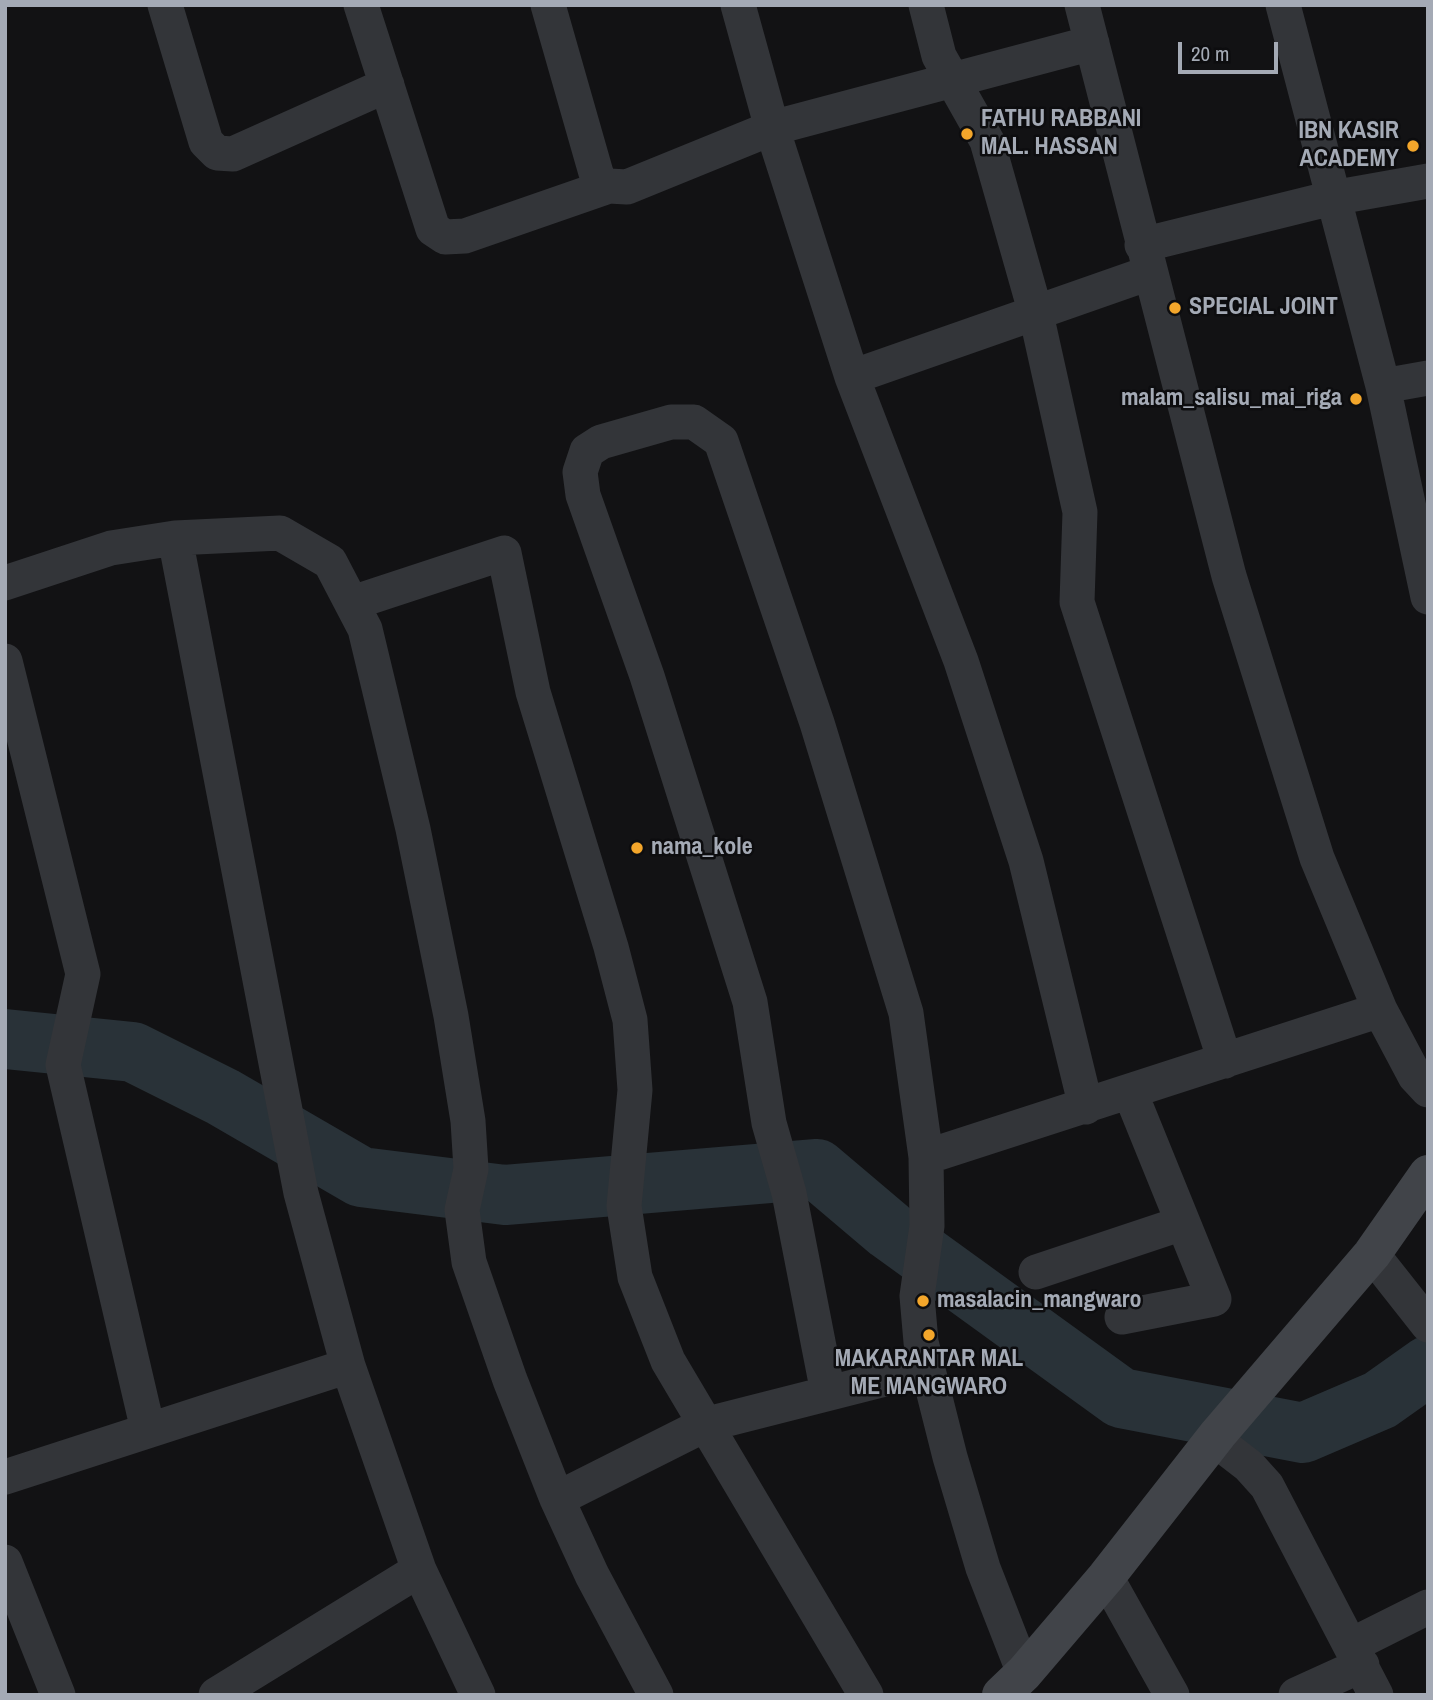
<!DOCTYPE html>
<html>
<head>
<meta charset="utf-8">
<style>
  body { margin:0 }
  #map { position:relative; width:1433px; height:1700px; overflow:hidden; background:#121214; font-family:"Archivo Narrow",sans-serif }
  canvas { display:block }
  .frame { position:absolute; inset:0; border:7px solid #a4aab5; pointer-events:none }
  .scale { position:absolute; left:1178px; top:42px; width:100px; height:32px; box-sizing:border-box; border:4px solid #a4aab5; border-top:0; padding-left:9px; font-size:21px; line-height:24px; white-space:nowrap; color:#a4aab5; -webkit-text-stroke:5px #0d0d0f; paint-order:stroke }
</style>
</head>
<body>
<div id="map">
<canvas width="1433" height="1700"></canvas>
<div class="frame"></div>
<div class="scale">20 m</div>
</div>
<script>
const context = document.querySelector('canvas').getContext('2d');
context.lineJoin = 'round';
const shape = rows => new Path2D(rows.map(r => 'M' + r).join(''));
function trace(path, color, width, dash) { context.strokeStyle = color; context.lineWidth = width; context.lineCap = dash ? 'butt' : 'round'; context.setLineDash(dash || []); context.stroke(path); }
function drawText(font, color, halo, rows, align = 'center') {
  context.font = font + ' "Archivo Narrow",sans-serif'; context.lineWidth = 5; context.setLineDash([]); context.textBaseline = 'middle'; context.strokeStyle = halo; context.fillStyle = color; for (const [text, x, y, turn = 0] of rows) {
    context.save(); context.translate(x, y); context.rotate((+turn || 0) * Math.PI / 180); context.textAlign = isNaN(turn) ? turn : align; if (halo) context.strokeText(text, 0, 0); context.fillText(text, 0, 0); context.restore();
  }
}
trace(shape([
  [5,1039,133,1052,223,1097,361,1177,505,1195,817,1169,889,1230,1121,1398,1303,1433,1380,1400,1428,1366]
]), '#293238', 60);
trace(shape([
  [165,5,206,142,217,153,233,154,387,85],
  [361,5,433,229,445,237,465,236,609,186],
  [548,5,596,173,600,182,609,186,627,187,772,128,1092,43],
  [738,5,772,128,852,377,961,661,1026,861,1086,1107],
  [926,5,939,56,987,141,1036,314,1080,512,1077,602,1225,1061],
  [1082,5,1229,576,1317,858,1380,1010,1415,1076,1428,1090],
  [1283,5,1383,386,1428,597],
  [1142,245,1332,198,1428,181],
  [852,377,1149,273],
  [1383,386,1428,378],
  [5,583,111,548,175,538,280,533,330,562,365,629,413,829,451,1016,468,1121,471,1169,462,1210,469,1262,510,1380,557,1499,592,1575,656,1695],
  [352,603,504,553,533,692,611,947,630,1020,635,1090,624,1206,635,1277,668,1361,866,1695],
  [5,661,83,974,63,1065,148,1430],
  [926,1157,1380,1010],
  [1372,1254,1428,1325],
  [1036,1272,1183,1223],
  [1122,1317,1214,1299,1130,1092],
  [348,1366,419,1570,478,1695],
  [828,1393,789,1193,769,1123,750,1002,647,676,583,495,580,472,587,451,601,442,671,422,694,422,721,441,817,723,906,1013,926,1157,927,1226,917,1296,921,1342,950,1457,983,1568,1024,1673],
  [1214,1439,1249,1466,1267,1486,1376,1695],
  [5,1477,348,1366,301,1193,175,538],
  [557,1499,704,1425,928,1368],
  [5,1562,58,1695],
  [1106,1577,1172,1695],
  [1352,1645,1428,1607],
  [216,1695,419,1570],
  [1296,1695,1362,1665]
]), '#333539', 35);
trace(shape([
  [1001,1695,1024,1673,1106,1577,1218,1434,1372,1254,1428,1174]
]), '#414449', 38);
for (const [x, y, r, color] of [
  [967,134,7,"#f3a62b"],
  [1413,146,7,"#f3a62b"],
  [1175,308,7,"#f3a62b"],
  [1356,399,7,"#f3a62b"],
  [637,848,7,"#f3a62b"],
  [923,1301,7,"#f3a62b"],
  [929,1335,7,"#f3a62b"]
]) { const dot = new Path2D(); dot.arc(x, y, r, 0, 2 * Math.PI); context.fillStyle = color; context.fill(dot); trace(dot, '#0d0d0f', 2.5); }
drawText('bold 24px', '#a4aab5', '#0d0d0f', [
  ["FATHU RABBANI",981,120],
  ["MAL. HASSAN",981,148],
  ["IBN KASIR",1399,132,"right"],
  ["ACADEMY",1399,160,"right"],
  ["SPECIAL JOINT",1189,308],
  ["malam_salisu_mai_riga",1342,399,"right"],
  ["nama_kole",651,848],
  ["masalacin_mangwaro",937,1301],
  ["MAKARANTAR MAL",929,1360,"center"],
  ["ME MANGWARO",929,1388,"center"]
], 'left');
</script>
</body>
</html>
